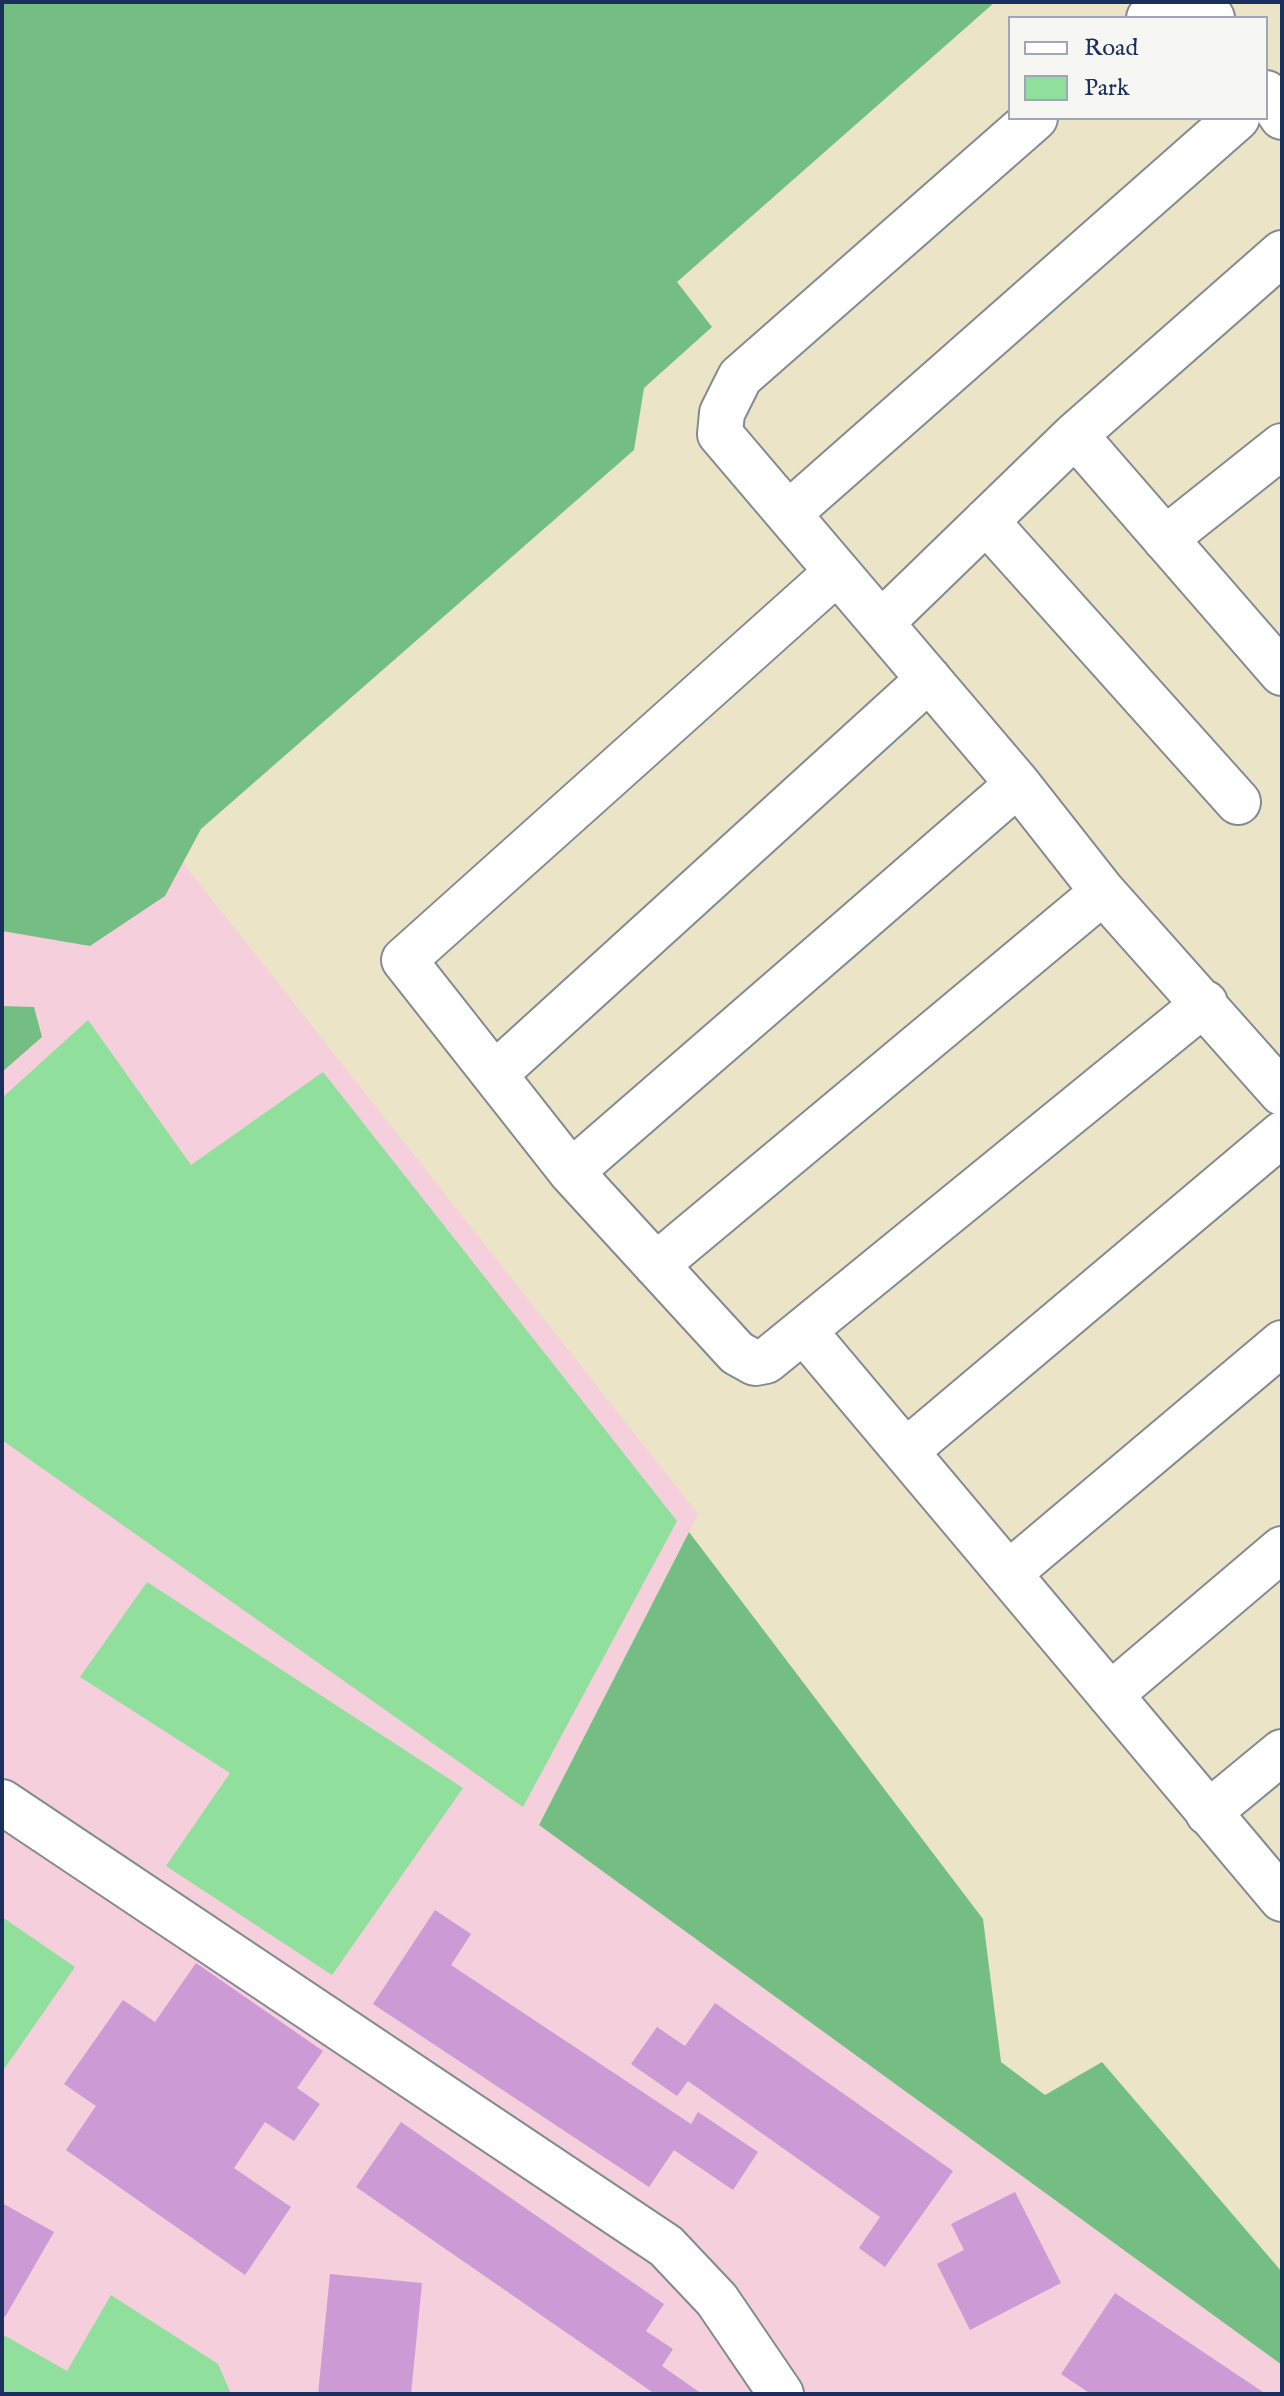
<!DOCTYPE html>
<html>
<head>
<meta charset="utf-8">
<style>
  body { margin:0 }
  #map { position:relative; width:1284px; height:2396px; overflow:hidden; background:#ece4c6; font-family:"IM FELL English",serif }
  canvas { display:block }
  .frame { position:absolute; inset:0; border:4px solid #1b2f5e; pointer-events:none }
  .legend { position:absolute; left:1008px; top:16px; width:260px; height:104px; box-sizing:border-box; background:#f6f6f2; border:2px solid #9ea6b7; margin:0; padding:10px 14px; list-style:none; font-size:24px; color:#1b2f5e }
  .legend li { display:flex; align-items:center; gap:16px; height:40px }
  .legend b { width:40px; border:2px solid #9ea6b7 }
</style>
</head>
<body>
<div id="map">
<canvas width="1284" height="2396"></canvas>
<div class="frame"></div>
<ul class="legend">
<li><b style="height:10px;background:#fff"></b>Road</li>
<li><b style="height:22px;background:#91df9c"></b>Park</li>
</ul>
</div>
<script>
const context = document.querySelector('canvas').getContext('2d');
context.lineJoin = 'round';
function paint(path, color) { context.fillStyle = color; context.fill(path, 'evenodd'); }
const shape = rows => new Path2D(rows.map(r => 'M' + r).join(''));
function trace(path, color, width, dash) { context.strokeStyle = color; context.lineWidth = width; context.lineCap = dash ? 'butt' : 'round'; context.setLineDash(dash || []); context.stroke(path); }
paint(shape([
  [2,418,187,868,698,1514,539,1825,1282,2365,1282,2394,2,2394]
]), '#f5cfdb');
paint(shape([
  [88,1020,191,1165,323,1072,677,1521,523,1807,2,1440,2,1098],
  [147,1582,463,1788,332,1975,166,1866,230,1773,80,1677],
  [2,1917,75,1967,2,2072],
  [111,2295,218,2364,231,2394,2,2394,2,2334,67,2371]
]), '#91df9c');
paint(shape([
  [2,2,995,2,677,282,712,327,644,388,634,450,201,829,165,896,90,946,2,931],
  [2,1006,34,1007,42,1037,2,1072],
  [689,1532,983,1919,1001,2062,1045,2095,1102,2062,1282,2272,1282,2365,539,1825]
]), '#74be84');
paint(shape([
  [435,1910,471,1934,451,1965,691,2124,698,2112,758,2152,733,2190,674,2150,649,2187,373,2004],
  [196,1963,323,2051,297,2088,320,2104,294,2141,265,2122,234,2168,291,2207,245,2275,66,2150,96,2106,64,2084,123,2000,155,2022],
  [715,2003,953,2171,885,2267,859,2248,880,2217,688,2081,677,2096,631,2064,657,2027,685,2046],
  [401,2122,664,2304,646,2331,673,2349,662,2366,702,2394,655,2394,356,2187],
  [1015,2192,1061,2283,970,2330,937,2264,964,2250,951,2224],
  [2,2203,54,2232,5,2317,2,2315],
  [330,2274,422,2283,411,2394,318,2394],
  [1115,2293,1266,2394,1091,2394,1061,2374]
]), '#cc9bd6');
const minor = shape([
  [1201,2,1212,18],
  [1149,18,1167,2],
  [1266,93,1282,117],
  [1035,118,740,377,722,413,720,434,1018,784,1103,892,1282,1093],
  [1075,435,1282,673],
  [788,514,1237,118],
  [986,521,1238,802],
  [1165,539,1282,446],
  [837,572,404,960,571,1172,737,1353,755,1363,766,1361,1205,1003],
  [881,623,1075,435,1282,253],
  [496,1073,929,679],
  [571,1172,1018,784],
  [656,1265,1103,892],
  [804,1331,1282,1899],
  [906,1451,1282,1134],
  [1009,1573,1282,1343],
  [1110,1695,1282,1549],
  [2,1802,666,2246,717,2300,781,2394],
  [1208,1813,1282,1752]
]);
trace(minor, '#848a92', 48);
trace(minor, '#fff', 44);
</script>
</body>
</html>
